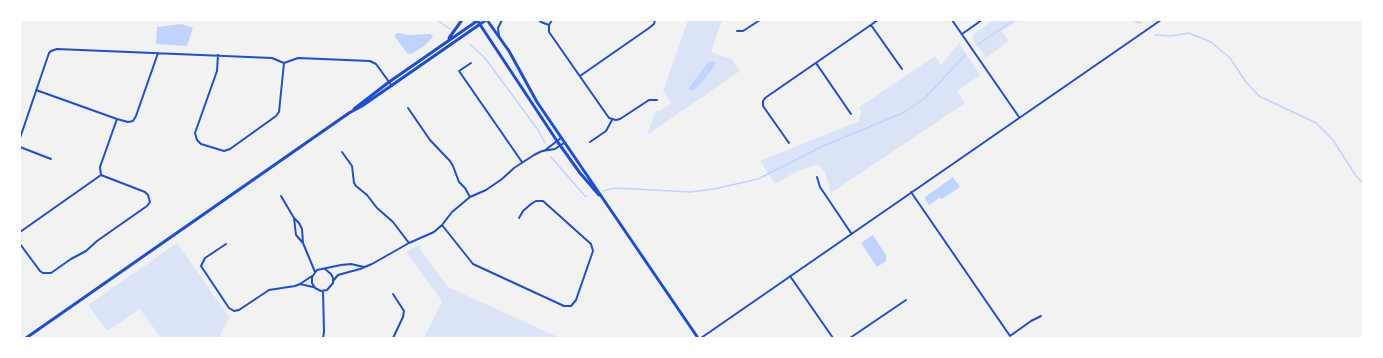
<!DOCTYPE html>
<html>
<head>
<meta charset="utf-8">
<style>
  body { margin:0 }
  #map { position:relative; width:1383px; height:358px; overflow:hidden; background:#f2f2f2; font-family:"Nunito Sans",sans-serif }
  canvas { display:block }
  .frame { position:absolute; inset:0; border:21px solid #fff; pointer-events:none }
</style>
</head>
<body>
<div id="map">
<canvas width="1383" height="358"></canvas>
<div class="frame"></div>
</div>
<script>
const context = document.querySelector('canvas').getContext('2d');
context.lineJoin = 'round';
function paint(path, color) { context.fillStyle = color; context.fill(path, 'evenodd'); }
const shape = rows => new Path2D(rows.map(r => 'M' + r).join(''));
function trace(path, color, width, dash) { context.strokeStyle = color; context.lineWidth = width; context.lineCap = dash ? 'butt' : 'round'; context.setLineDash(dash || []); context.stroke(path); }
paint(shape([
  [688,20,722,20,711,52,732,59,740,71,647,135,656,111,660,111,671,103,663,91],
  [994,20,1019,20,1002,31,1009,41,986,58,973,39,973,36,975,33],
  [959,43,980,75,957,91,965,103,831,193,825,172,818,164,798,171,775,184,760,161,859,121,861,112,859,107,935,56,941,65],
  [177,243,229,317,219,338,161,338,140,309,107,331,88,305],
  [420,244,421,247,419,248,448,287,560,338,424,338,442,301,406,252]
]), '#dbe4f7');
paint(shape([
  [182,24,193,28,187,46,156,44,157,27],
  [399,33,408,35,431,34,433,37,424,46,411,54,407,53,395,37,395,34],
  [712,61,716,63,705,79,693,91,688,89,707,64],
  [953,177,960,187,942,199,939,198,929,205,925,199,925,197],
  [873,235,886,255,886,261,877,267,861,243]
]), '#bfd3fe');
trace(shape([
  [437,20,450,29],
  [1132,20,1141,23],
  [1155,35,1171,36,1189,33,1211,42,1230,58,1246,82,1259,96,1316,123,1333,140,1356,176,1363,183],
  [470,44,485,58,538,130,545,143],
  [977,45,1014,20],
  [551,157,585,196,587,196],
  [603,191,615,188,691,192,714,189,758,179,823,146,903,113,925,98,965,55]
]), '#bfd3fe', 1.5);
trace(shape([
  [539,20,541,22,549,25],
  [552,20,549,25,549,32,609,118,616,120,620,119,649,100,657,100],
  [952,20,1019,117],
  [871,25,902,69],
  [737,31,743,31,760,20],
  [962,34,982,20],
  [499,36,498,28,502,20],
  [218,55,217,71,195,133,197,140,201,144,224,151,230,149,276,116,279,112,284,63],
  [471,63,459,71,522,162],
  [816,63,851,114],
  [580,76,649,28,654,24,655,20],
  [36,90,117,119,128,122,133,121,136,116,158,53],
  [408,108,430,140,450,161,453,166,459,182,465,188,470,197],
  [20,138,49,53,51,51,57,49,272,58,284,63,298,58,370,61,376,64,392,86],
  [590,142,606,131,612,120],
  [789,143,763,106,763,101,765,98,878,20],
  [20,147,51,159],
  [544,151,561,138],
  [342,152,352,166,354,183,356,186,367,195,377,208,393,222,409,243],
  [817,177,820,187,851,233],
  [911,192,1010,336,1031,321,1041,316],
  [281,196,294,218,299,223,302,229,303,243],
  [294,218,296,235,303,243,315,272],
  [442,225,473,264,564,306,571,306,576,300,593,251,591,244,543,201,536,201,531,204,523,211,519,218],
  [20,232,101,175,100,167,117,119],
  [20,244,40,271,43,273,51,273,71,259,86,251,97,241,147,206,150,202,148,195,145,192,101,175],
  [226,244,205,258,201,266,229,308,234,311,239,310,269,290,295,286,300,284,312,276],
  [325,269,331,274,333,278,333,283,327,290,321,291,315,288,312,283,312,277,317,270,341,265,351,264,364,267],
  [790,276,833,338],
  [333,281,338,275,360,269,372,264,409,243,434,232,442,225,452,212,470,197,486,190,502,179,514,168,534,155,542,151,555,149,564,143],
  [300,284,313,287],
  [323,338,324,332,323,291],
  [393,338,403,317,404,311,393,294],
  [701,338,1161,20],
  [850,338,906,300]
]), '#1d4ed8', 2);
trace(shape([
  [477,20,557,141,580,173,599,195],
  [487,20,509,51,537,102,698,338],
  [449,38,462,20],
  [354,109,389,82,477,21],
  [26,338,349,113,362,106,486,20]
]), '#1d4ed8', 3);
</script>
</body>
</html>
